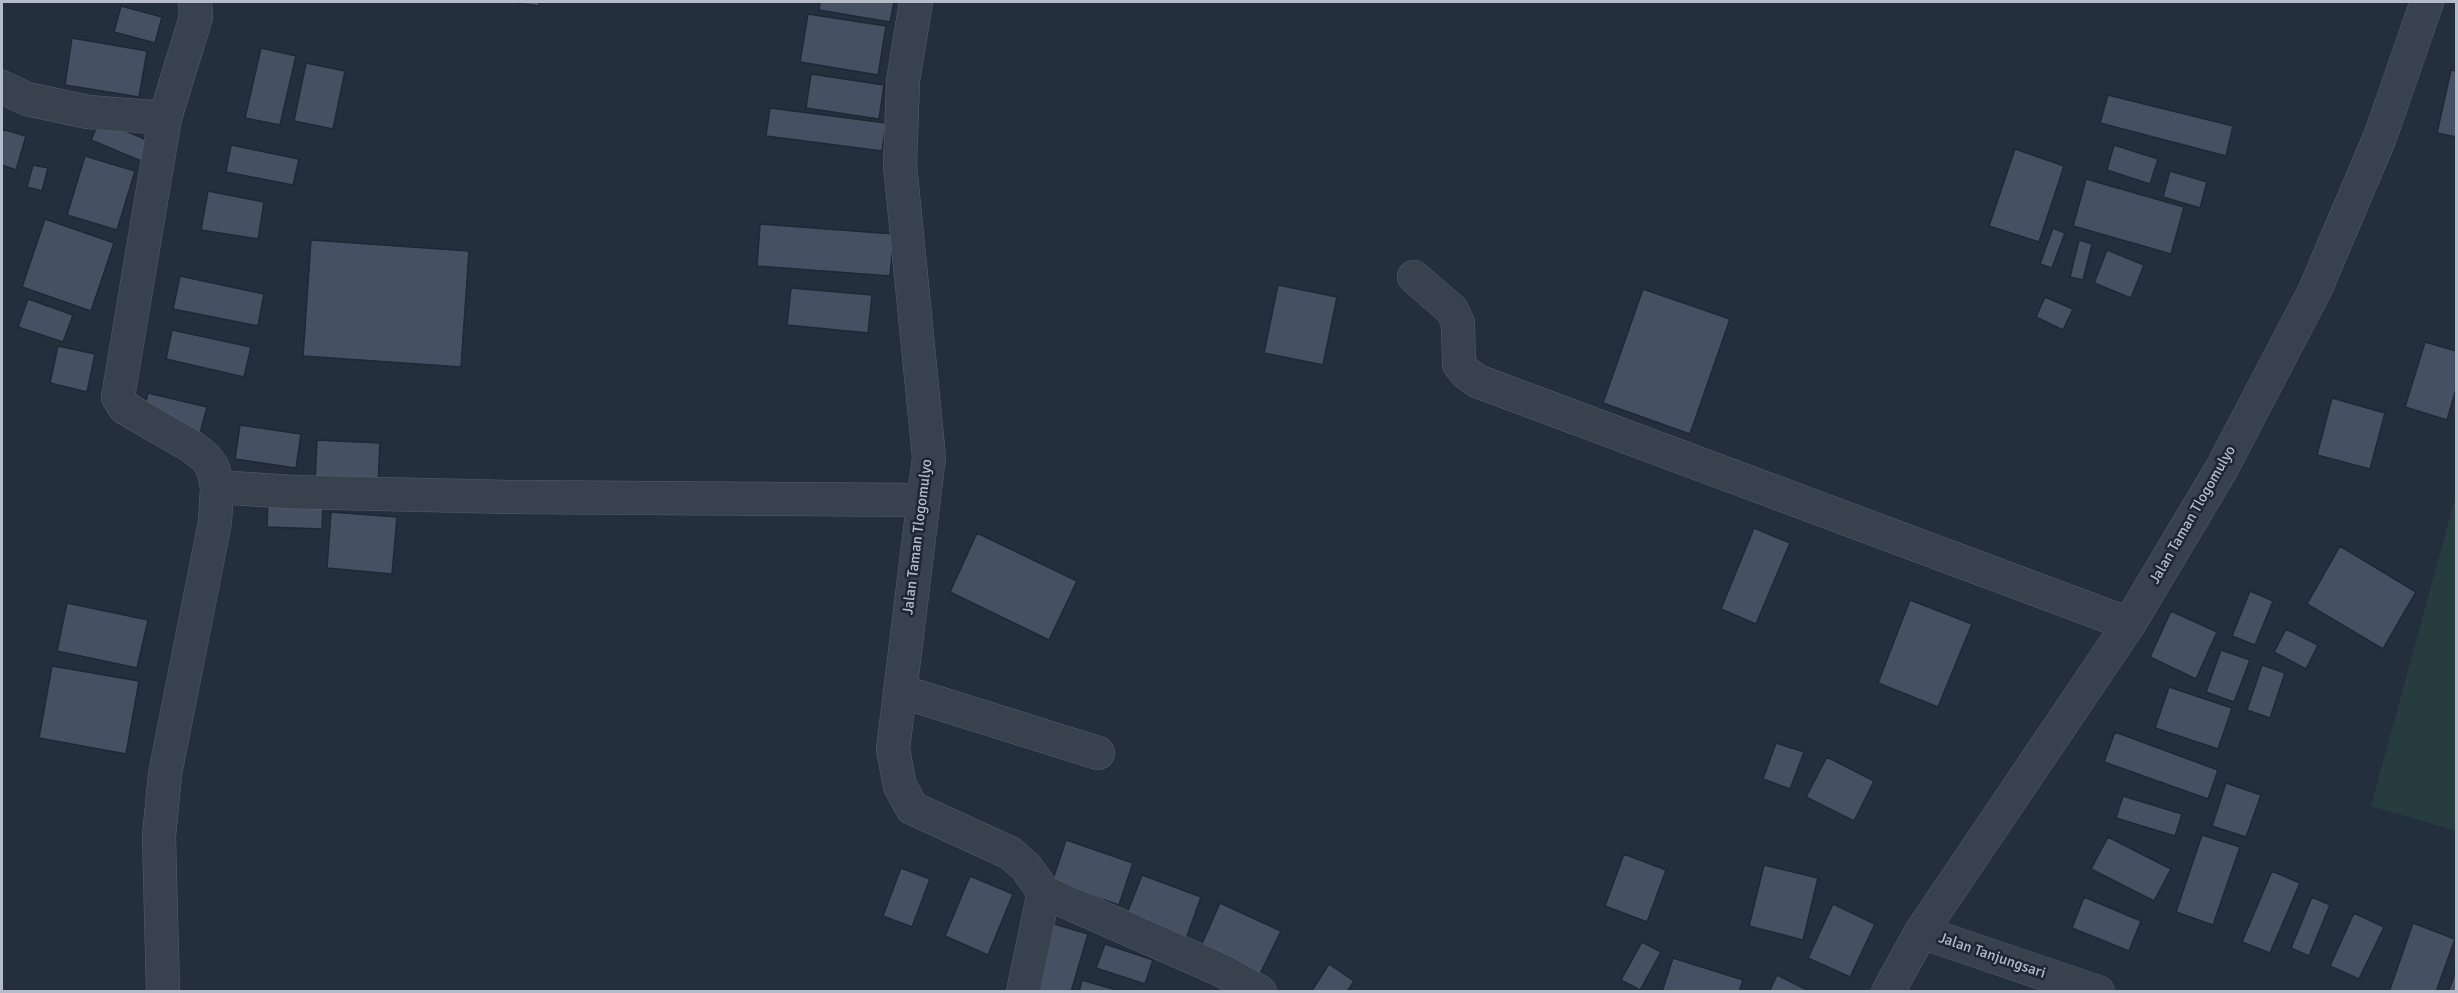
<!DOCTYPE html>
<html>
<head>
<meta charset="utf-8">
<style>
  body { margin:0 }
  #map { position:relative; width:2458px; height:993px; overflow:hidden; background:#242f3e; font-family:Signika,sans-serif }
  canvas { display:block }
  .frame { position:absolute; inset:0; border:3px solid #b4bcc9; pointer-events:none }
</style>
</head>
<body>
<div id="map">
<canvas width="2458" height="993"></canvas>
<div class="frame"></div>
</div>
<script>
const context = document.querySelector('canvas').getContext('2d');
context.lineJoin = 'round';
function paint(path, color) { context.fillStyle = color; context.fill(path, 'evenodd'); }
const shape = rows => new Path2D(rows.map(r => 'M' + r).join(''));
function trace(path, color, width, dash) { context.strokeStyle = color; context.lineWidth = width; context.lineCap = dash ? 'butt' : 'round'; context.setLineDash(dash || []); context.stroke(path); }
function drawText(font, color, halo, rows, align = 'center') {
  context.font = font + ' Signika,sans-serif'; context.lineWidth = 5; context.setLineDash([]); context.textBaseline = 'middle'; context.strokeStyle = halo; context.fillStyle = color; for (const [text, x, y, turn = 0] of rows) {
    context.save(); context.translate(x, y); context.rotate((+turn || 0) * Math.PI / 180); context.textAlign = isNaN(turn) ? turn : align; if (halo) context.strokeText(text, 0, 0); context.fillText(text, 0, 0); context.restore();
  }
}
paint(shape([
  [2456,495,2456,831,2371,806]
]), '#263c3f');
const building = shape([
  [511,2,539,2,539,6,511,2],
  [820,2,894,2,890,22,819,10,820,2],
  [121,6,162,17,155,43,114,32,121,6],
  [808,14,886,26,878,75,800,62,808,14],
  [72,38,147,51,139,97,65,85,72,38],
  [261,48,296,56,280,125,245,118,261,48],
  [306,63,345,71,333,129,294,121,306,63],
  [2451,70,2456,71,2456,137,2437,133,2451,70],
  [811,74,884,85,879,119,806,108,811,74],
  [2108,95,2233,126,2226,156,2100,123,2108,95],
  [770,108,886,123,882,151,766,136,770,108],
  [100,120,149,141,141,161,91,140,100,120],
  [2,129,26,136,16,170,2,165,2,129],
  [231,145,299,159,293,185,226,172,231,145],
  [2114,145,2158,159,2150,184,2107,170,2114,145],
  [2015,149,2064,166,2039,242,1989,226,2015,149],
  [85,156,135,171,117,230,67,215,85,156],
  [33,165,48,168,42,191,27,187,33,165],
  [2170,171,2207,182,2200,208,2163,197,2170,171],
  [2086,179,2184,207,2171,254,2073,226,2086,179],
  [208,191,264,202,258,239,201,230,208,191],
  [45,219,114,243,91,311,22,287,45,219],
  [760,224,894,234,890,276,757,266,760,224],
  [2053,228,2065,233,2052,268,2040,264,2053,228],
  [311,240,469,251,461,367,303,356,311,240],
  [2079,240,2092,244,2083,280,2070,277,2079,240],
  [2107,250,2144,265,2131,298,2094,283,2107,250],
  [180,276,264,294,258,326,173,309,180,276],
  [1278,285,1337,297,1323,365,1264,353,1278,285],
  [791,288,872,295,868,333,787,325,791,288],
  [1643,289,1730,319,1690,434,1603,403,1643,289],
  [2045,297,2073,309,2063,330,2036,317,2045,297],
  [28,299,73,315,63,342,18,327,28,299],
  [172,330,251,347,244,377,166,359,172,330],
  [2425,342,2456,351,2456,389,2447,420,2405,407,2425,342],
  [58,346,95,354,87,392,50,383,58,346],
  [148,393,207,407,200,433,142,418,148,393],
  [2332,398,2385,413,2370,469,2317,455,2332,398],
  [240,425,301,434,296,468,235,459,240,425],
  [317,440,380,443,378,484,315,481,317,440],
  [268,501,323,503,322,529,267,527,268,501],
  [331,512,397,517,392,574,327,568,331,512],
  [1754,528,1790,543,1756,624,1721,609,1754,528],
  [977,533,1077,581,1049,640,950,592,977,533],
  [2340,546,2416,592,2383,649,2307,604,2340,546],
  [2250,591,2273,601,2255,645,2232,636,2250,591],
  [1910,600,1972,624,1938,707,1878,683,1910,600],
  [67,603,148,620,137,668,57,651,67,603],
  [2171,611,2217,632,2196,679,2150,657,2171,611],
  [2286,629,2318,645,2306,669,2274,652,2286,629],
  [2221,650,2250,660,2234,702,2206,692,2221,650],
  [2262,665,2285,673,2270,718,2247,710,2262,665],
  [52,666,139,681,126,754,39,738,52,666],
  [2169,687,2232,708,2218,749,2155,728,2169,687],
  [2115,732,2218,770,2208,799,2104,762,2115,732],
  [1776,743,1804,752,1790,789,1763,779,1776,743],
  [1827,757,1874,781,1854,821,1806,797,1827,757],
  [2226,783,2261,795,2246,837,2212,826,2226,783],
  [2123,796,2182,814,2175,836,2116,818,2123,796],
  [2202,835,2240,847,2213,925,2176,912,2202,835],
  [2108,837,2171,869,2154,901,2091,869,2108,837],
  [1066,840,1133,863,1119,905,1052,882,1066,840],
  [1624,854,1666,870,1647,922,1605,906,1624,854],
  [1764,865,1818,878,1803,940,1749,926,1764,865],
  [901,868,930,879,912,927,883,916,901,868],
  [2272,871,2300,883,2270,953,2242,942,2272,871],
  [1142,875,1201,897,1186,939,1126,916,1142,875],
  [970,876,1013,894,988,955,945,936,970,876],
  [2084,897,2141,921,2129,951,2072,928,2084,897],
  [2312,897,2330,905,2309,956,2291,948,2312,897],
  [1220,903,1281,931,1260,974,1201,946,1220,903],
  [1833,904,1875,924,1850,977,1808,958,1833,904],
  [2354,913,2384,927,2359,979,2330,966,2354,913],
  [2413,923,2455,939,2436,992,2389,992,2413,923],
  [1054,924,1088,934,1071,992,1034,992,1054,924],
  [1642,942,1661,952,1640,990,1621,980,1642,942],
  [1105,944,1153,960,1145,984,1096,968,1105,944],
  [1673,958,1743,980,1739,992,1662,992,1673,958],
  [1329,964,1354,981,1347,992,1311,992,1329,964],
  [2456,971,2456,992,2448,992,2456,971],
  [1777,975,1811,992,1769,992,1777,975],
  [1082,980,1123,992,1079,992,1082,980]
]);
paint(building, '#455162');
trace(building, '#1f2835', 1.5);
const minor = shape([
  [916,2,903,81,900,165,929,457,893,749,900,786,912,808,1010,853,1026,867,1044,892,1023,992],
  [2,87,27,99,88,112,165,118],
  [1414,277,1452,310,1458,323,1459,364,1466,373,1477,381,2129,624],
  [217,487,293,492,511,497,922,500],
  [900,691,1098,753],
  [1044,892,1223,971,1260,992],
  [1921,932,2098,992],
  [163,992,159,836,165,774,215,522,217,487,213,468,206,458,191,446,125,408,118,397,165,118,196,17,195,2]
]);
const tertiary = shape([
  [1888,992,1921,932,2129,624,2222,468,2315,290,2380,137,2427,2]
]);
trace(minor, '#565f6c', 34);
trace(tertiary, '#565f6c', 34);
trace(minor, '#38414e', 33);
trace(tertiary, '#38414e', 33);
drawText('15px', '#b4bcc9', '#1d2633', [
  ["Jalan Taman Tlogomulyo",2193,515,-60],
  ["Jalan Taman Tlogomulyo",918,537,-83],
  ["Jalan Tanjungsari",1992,956,19]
]);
</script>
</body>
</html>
